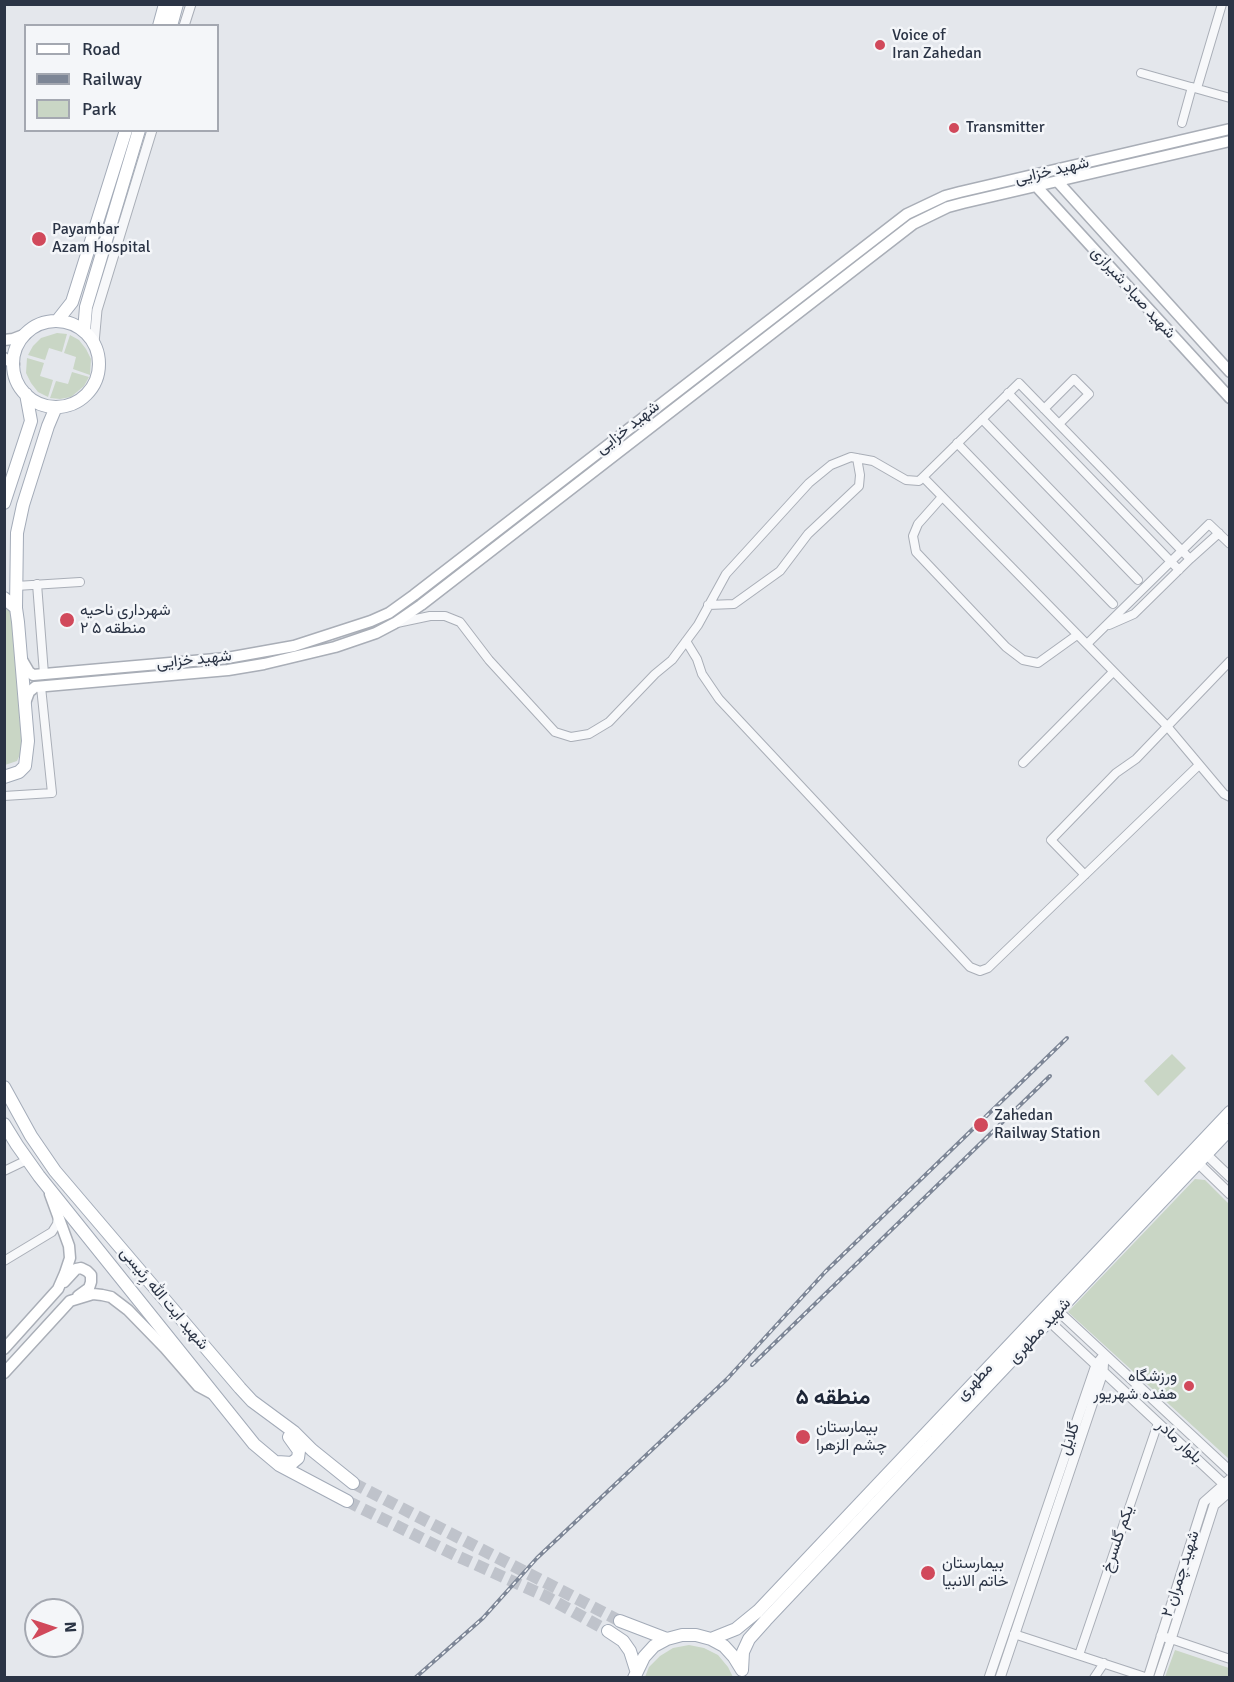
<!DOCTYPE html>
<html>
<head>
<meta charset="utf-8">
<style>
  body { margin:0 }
  #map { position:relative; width:1234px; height:1682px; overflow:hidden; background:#e4e7ec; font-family:Signika,sans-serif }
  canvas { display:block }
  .frame { position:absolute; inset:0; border:6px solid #2b3445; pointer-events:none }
  .legend { position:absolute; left:24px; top:24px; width:195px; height:108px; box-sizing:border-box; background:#f4f6f9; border:2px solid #a4a8b1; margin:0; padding:8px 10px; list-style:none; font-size:18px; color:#2b3445 }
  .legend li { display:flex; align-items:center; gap:12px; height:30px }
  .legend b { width:30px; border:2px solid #a4a8b1 }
  .north { position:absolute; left:24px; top:1598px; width:60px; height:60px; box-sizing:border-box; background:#f4f6f9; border:2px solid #a4a8b1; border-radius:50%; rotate:87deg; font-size:16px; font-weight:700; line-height:24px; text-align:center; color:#2b3445 }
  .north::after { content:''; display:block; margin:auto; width:21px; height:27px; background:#d1495b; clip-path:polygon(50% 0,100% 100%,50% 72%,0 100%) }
</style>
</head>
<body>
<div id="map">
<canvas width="1234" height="1682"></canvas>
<div class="frame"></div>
<ul class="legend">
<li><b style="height:8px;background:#fff"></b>Road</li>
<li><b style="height:8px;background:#7d8696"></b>Railway</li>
<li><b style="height:16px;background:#c9d6c5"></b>Park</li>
</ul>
<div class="north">N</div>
</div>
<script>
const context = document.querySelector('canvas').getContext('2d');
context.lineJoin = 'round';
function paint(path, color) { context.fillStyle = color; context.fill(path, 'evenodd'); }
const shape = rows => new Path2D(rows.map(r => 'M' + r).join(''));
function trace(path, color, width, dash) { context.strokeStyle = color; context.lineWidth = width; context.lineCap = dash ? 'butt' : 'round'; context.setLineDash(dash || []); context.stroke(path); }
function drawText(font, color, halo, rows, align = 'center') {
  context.font = font + ' Signika,Vazirmatn,sans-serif'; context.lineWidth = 5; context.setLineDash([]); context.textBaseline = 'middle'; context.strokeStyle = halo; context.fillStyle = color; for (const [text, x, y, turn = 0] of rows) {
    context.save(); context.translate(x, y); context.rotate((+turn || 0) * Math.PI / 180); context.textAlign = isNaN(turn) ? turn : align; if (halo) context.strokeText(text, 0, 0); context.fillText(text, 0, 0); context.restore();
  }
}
paint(shape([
  [57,333,67,334,62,352,49,348,45,360,28,355,33,346,41,338],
  [70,335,79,340,86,349,91,359,90,375,73,369,76,357,64,353],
  [27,358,44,363,40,376,53,380,48,397,38,392,31,383,26,373],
  [72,372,89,377,84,386,71,397,60,399,50,398,56,381,68,384],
  [4,605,11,610,12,618,22,750,17,761,5,765],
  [1172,1054,1186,1068,1158,1096,1144,1081],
  [1195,1179,1205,1180,1229,1204,1229,1459,1068,1312],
  [689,1645,704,1648,718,1655,728,1667,733,1677,645,1677,649,1667,660,1656,673,1648],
  [1175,1650,1229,1668,1229,1677,1165,1677]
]), '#c9d6c5');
trace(shape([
  [353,1483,620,1621],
  [347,1501,455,1555,547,1597,608,1631]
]), '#bfc3cb', 12, [12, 6]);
const minor = shape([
  [1141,73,1230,98],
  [1197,88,1222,4],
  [1182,123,1192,87],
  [1008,393,1179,570],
  [1044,409,1074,379,1089,394,1059,424],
  [982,419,1138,580],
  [957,443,1113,604],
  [923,477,1166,725,1224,794,1230,797],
  [942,497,918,524,913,536,916,552,1006,647,1023,660,1038,663,1077,635],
  [37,584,44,674],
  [16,586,80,582],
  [708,605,734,604,780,571,808,534,859,486,860,475,857,458],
  [397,623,430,616,445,616,460,622,489,660,555,732,571,737,589,734,609,722,655,674,672,660,698,625,726,574,809,483,831,465,851,457,873,461,906,480,919,481,1019,383,1190,559],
  [1109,625,1134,614,1190,559,1219,533],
  [686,641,697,659,702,674,719,699,970,967,980,971,988,968,1199,765],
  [1087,644,1209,524,1230,544],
  [1023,763,1113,672],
  [4,796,52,793,41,687],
  [1085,875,1051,840,1116,773,1136,759,1230,661],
  [4,1171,27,1160],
  [4,1261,52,1232,57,1224,58,1216],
  [1014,1634,1148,1678],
  [1079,1655,1158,1423],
  [1094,1678,1104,1663],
  [1158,1678,1171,1639,1230,1659]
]);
const tertiary = shape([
  [184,26,191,4],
  [94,343,97,310,152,130],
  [1206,1154,1230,1177],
  [1198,1163,1230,1194],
  [1058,1311,1230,1471],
  [1049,1321,1230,1490],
  [1161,1636,1171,1639,1214,1505,1230,1491],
  [989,1678,1096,1365,1104,1355],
  [1000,1678,1103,1372,1104,1355],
  [1148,1678,1204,1502,1230,1479]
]);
const secondary = shape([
  [1058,182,1230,372],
  [1037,187,1230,398],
  [4,340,13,339,26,334],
  [4,358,14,364],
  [22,660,29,672,33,675,227,658,294,646,371,621,389,613,414,595,907,214,945,196,960,192,1230,129],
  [25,703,29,692,35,687,228,670,264,664,335,647,376,633,395,623,421,605,913,224,948,207,963,203,1230,141],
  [64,1282,76,1269,81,1268,87,1271,91,1275,91,1282,89,1288,78,1296],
  [4,1349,58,1289,65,1273,70,1258,69,1246,50,1194],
  [4,1373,70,1301,93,1294,102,1295,111,1297,128,1310,165,1348,198,1386,213,1394]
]);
const primary = shape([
  [159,26,165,4],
  [171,26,177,4],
  [57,321,72,302,126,130],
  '13 364a43 43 0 1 1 86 0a43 43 0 1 1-86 0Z',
  [84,331,86,307,139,130],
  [4,503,31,421,26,394],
  [4,598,16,608,18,622,28,741,25,766,19,772,4,777],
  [16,608,17,533,23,505,48,426,56,407],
  [4,1087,31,1136,55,1171,240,1388,252,1401,294,1432,312,1450,353,1483],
  [4,1124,17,1145,39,1176,254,1444,279,1465,347,1501],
  [277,1462,292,1463,298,1458,299,1451,289,1437],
  [620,1621,667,1639],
  [608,1631,623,1641,630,1651,636,1670],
  [711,1639,736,1629,758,1611,1230,1112],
  [742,1670,743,1652,749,1639,766,1620,1230,1129],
  [634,1678,644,1657,654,1646,667,1639,682,1635,696,1635,711,1639,724,1646,734,1657,742,1670]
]);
trace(minor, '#a9aeb7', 10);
trace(tertiary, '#a9aeb7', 11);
trace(secondary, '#a9aeb7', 13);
trace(primary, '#a3abb8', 14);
trace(minor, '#f7f8fa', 8);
trace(tertiary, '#f7f8fa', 9);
trace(secondary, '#fff', 10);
trace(primary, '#fff', 12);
const rail = shape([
  [752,1365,1050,1076],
  [415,1678,483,1618,537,1558,727,1379,826,1271,1067,1038]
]);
trace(rail, '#7d8696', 4);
trace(rail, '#f4f6f9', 1.5, [4.5]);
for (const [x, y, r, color] of [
  [880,45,6,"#d1495b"],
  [954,128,6,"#d1495b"],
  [39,239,8,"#d1495b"],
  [67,620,8,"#d1495b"],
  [981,1125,8,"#d1495b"],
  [1189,1386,6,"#d1495b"],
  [803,1437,8,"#d1495b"],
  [928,1573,8,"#d1495b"]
]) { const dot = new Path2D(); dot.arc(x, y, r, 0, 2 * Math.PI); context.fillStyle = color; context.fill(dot); trace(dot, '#f4f6f9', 2); }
drawText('16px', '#2b3445', '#f4f6f9', [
  ["Voice of",892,36],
  ["Iran Zahedan",892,54],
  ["Transmitter",966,128],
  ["Payambar",52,230],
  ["Azam Hospital",52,248],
  ["شهرداری ناحیه",80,611],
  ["۲ منطقه ۵",80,629],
  ["Zahedan",994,1116],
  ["Railway Station",994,1134],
  ["ورزشگاه",1177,1377,"right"],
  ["هفده شهریور",1177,1395,"right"],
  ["بیمارستان",816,1428],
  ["چشم الزهرا",816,1446],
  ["بیمارستان",942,1564],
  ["خاتم الانبیا",942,1582]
], 'left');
drawText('16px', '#2b3445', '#f4f6f9', [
  ["شهید خزایی",1052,171,-13],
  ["شهید صیاد شیرازی",1133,293,48],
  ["شهید خزایی",628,428,-38],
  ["شهید خزایی",194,660,-6],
  ["شهید ایت الله رِئیسی",164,1299,50],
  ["شهید مطهری",1040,1331,-47],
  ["مطهری",975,1382,-47],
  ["گلایل",1070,1439,-71],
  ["بلوار مادر",1179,1442,43],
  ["یکم گلسرخ",1118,1539,-71],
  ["شهید چمران ۲",1181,1574,-72]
]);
drawText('bold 22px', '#1d2536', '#f4f6f9', [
  ["منطقه ۵",833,1398]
]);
</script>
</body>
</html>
